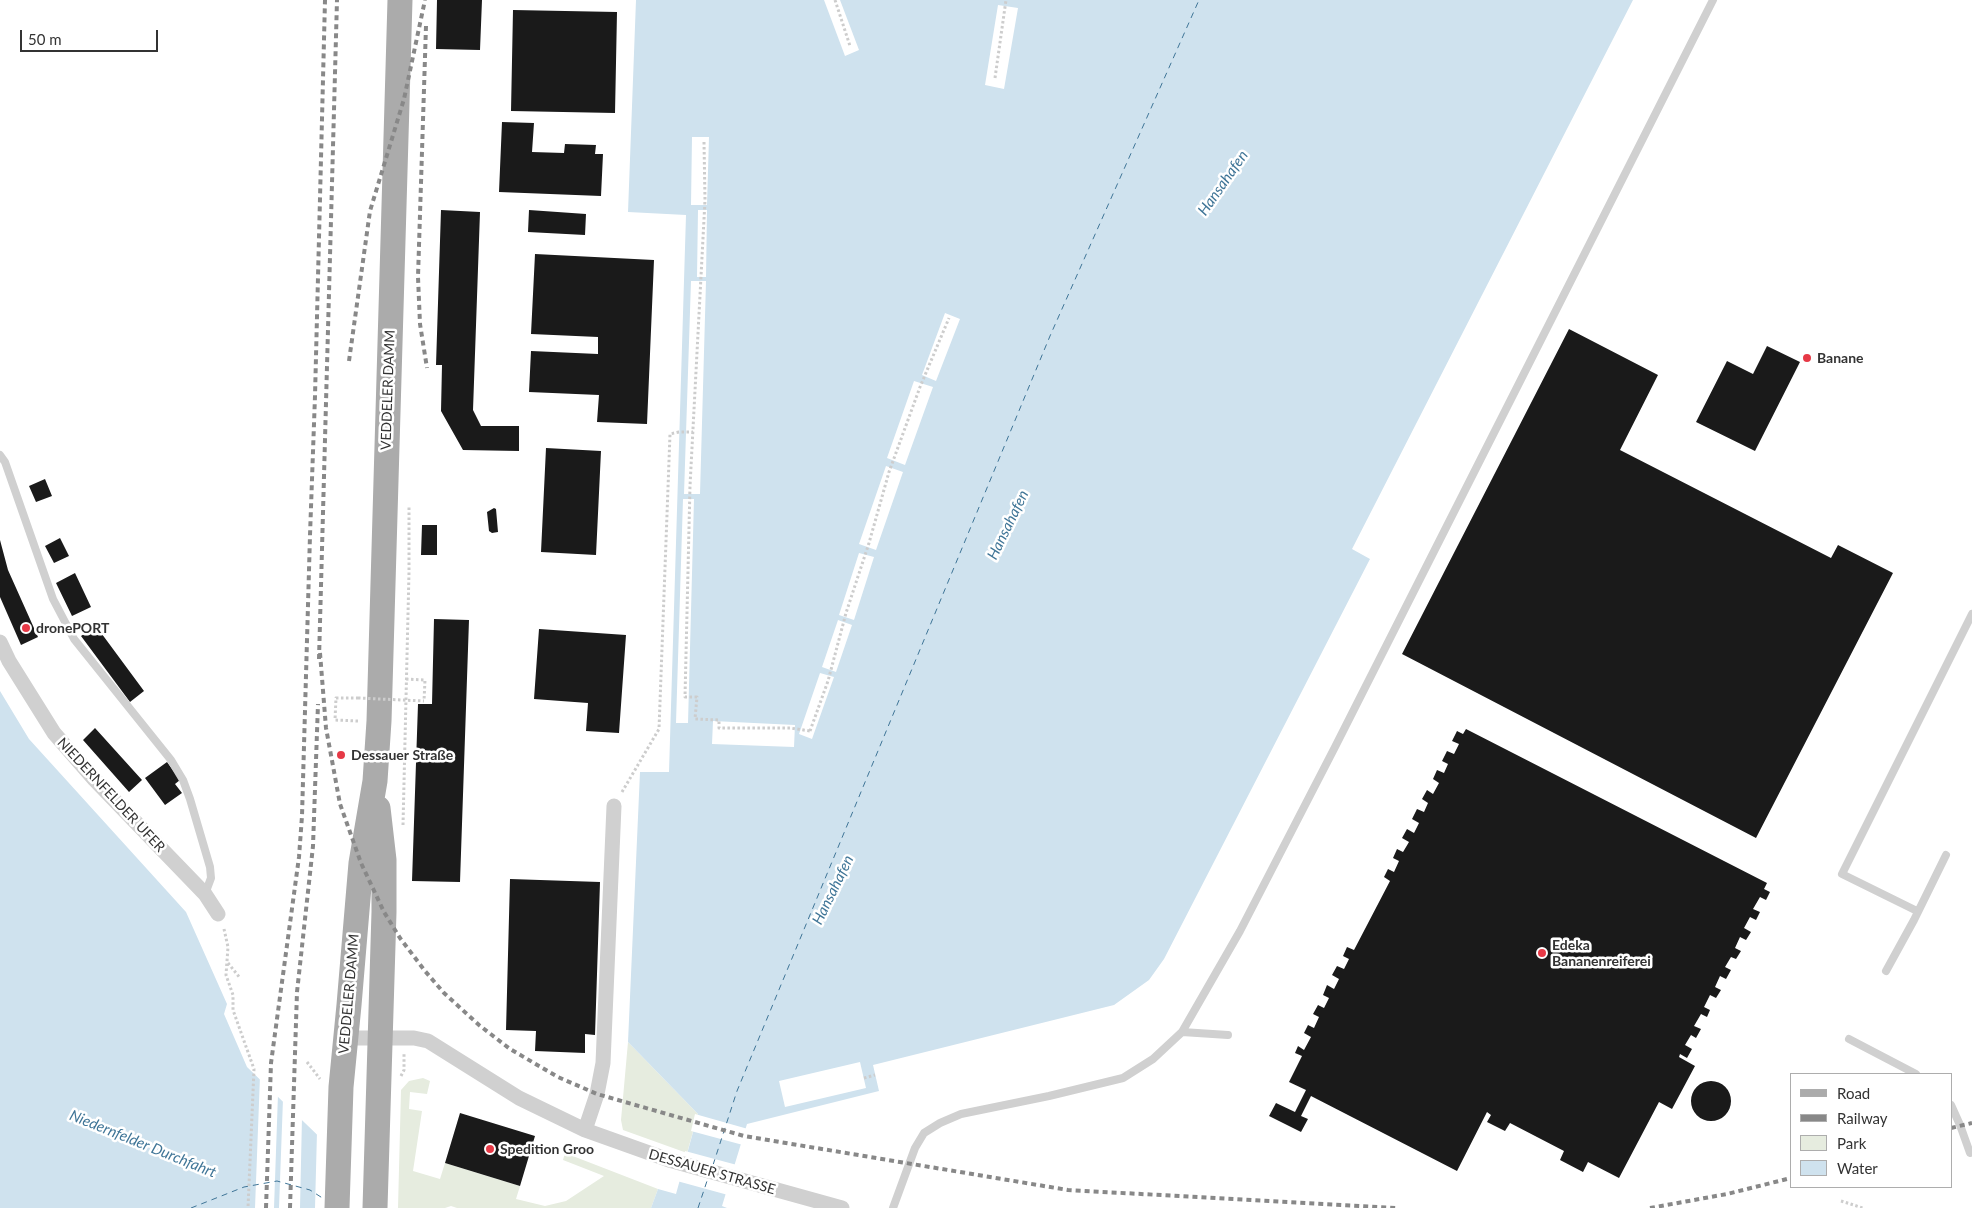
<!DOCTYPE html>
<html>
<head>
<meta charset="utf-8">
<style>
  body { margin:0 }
  #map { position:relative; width:1972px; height:1208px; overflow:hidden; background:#fff; font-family:Lato,sans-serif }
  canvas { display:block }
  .legend { position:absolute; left:1790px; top:1073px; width:162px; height:115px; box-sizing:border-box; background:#fff; border:1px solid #adadad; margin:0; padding:6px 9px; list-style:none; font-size:15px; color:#333 }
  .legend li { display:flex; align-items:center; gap:10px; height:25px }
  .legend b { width:25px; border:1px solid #adadad }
  .scale { position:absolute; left:20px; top:30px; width:138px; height:22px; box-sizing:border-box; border:2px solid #333; border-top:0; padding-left:6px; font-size:15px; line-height:18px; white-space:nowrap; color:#333; -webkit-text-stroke:4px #fff; paint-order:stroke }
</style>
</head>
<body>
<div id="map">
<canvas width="1972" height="1208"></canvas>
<ul class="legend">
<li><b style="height:6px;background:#ababab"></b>Road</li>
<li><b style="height:6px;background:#888"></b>Railway</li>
<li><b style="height:14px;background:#e6ecdf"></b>Park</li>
<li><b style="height:14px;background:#cfe2ee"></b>Water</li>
</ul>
<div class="scale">50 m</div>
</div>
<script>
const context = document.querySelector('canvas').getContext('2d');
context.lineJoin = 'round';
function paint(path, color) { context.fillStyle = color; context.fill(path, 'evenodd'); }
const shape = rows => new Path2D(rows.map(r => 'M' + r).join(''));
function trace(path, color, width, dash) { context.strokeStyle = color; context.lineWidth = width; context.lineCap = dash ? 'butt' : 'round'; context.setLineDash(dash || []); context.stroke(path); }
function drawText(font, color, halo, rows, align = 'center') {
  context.font = font + ' Lato,sans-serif'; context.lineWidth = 5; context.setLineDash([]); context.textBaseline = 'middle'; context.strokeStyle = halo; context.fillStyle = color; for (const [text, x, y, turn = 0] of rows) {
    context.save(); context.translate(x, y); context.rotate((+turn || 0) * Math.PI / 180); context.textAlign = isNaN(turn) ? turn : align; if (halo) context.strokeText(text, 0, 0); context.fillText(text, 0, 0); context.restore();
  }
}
paint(shape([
  [628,1042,698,1114,687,1153,623,1130,621,1120],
  [423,1078,430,1081,427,1094,410,1092,409,1109,422,1111,413,1171,440,1179,445,1163,520,1186,516,1199,545,1206,566,1201,604,1176,563,1160,565,1153,658,1189,651,1208,457,1208,451,1206,445,1208,398,1208,401,1090,409,1081]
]), '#e6ecdf');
paint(shape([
  [636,0,1633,0,1352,549,1370,559,1164,959,1149,980,1114,1005,873,1065,879,1091,747,1124,722,1206,727,1208,651,1208,658,1189,676,1194,698,1114,628,1042,640,772,669,772,686,215,628,212],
  [0,691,29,739,186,912,227,1004,224,1014,247,1067,393,1208,0,1208]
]), '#cfe2ee');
paint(shape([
  [824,0,840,0,859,50,845,56],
  [998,5,1018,8,1004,89,985,85],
  [692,137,709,137,707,205,691,205],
  [698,210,707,210,706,277,697,277],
  [691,281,706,281,700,494,684,494],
  [945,313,960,319,936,381,922,375],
  [914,381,933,387,905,465,887,458],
  [886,466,903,472,876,550,859,544],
  [683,499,694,499,688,723,676,723],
  [859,553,874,557,854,620,839,615],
  [838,620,852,625,836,672,822,667],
  [820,673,834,677,812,739,799,734],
  [713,721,795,725,794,747,712,744],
  [860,1062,866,1088,785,1107,779,1081],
  [260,1076,278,1094,274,1208,255,1208],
  [283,1099,302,1117,300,1208,279,1208],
  [695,1114,748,1129,743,1145,691,1131],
  [317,1132,338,1152,395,1208,315,1208],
  [685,1151,737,1165,728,1195,677,1181]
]), '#fff');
trace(shape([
  [713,1165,737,1091,1050,336,1199,0],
  [191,1208,244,1187,277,1181,310,1190,324,1199],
  [698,1208,708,1178]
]), '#3f7597', 1, [6, 5]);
paint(shape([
  [437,0,482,0,480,50,436,49],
  [513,10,617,12,615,113,511,111],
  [502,122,534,123,532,152,564,153,565,144,596,145,595,154,603,154,601,196,499,192],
  [441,210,480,212,473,410,481,426,519,426,519,451,463,450,441,411,442,365,436,365],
  [529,210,586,214,585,235,528,232],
  [535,254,654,260,647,424,597,422,599,395,529,392,531,351,598,354,598,337,531,334],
  [1569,329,1658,375,1620,450,1831,558,1838,545,1893,573,1756,838,1402,654],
  [1767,346,1800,362,1755,451,1696,422,1727,361,1753,374],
  [546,448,601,451,596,555,541,552],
  [45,479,52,496,36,502,29,486],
  [494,508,496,509,498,532,492,533,489,531,487,512],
  [422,525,437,525,437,555,421,555],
  [60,538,69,556,54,563,45,546],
  [0,540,8,570,38,637,21,645,0,597],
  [75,573,91,607,72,616,56,583],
  [434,619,469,620,460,882,412,881,418,704,432,704],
  [96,626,144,691,130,702,81,636],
  [539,629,626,635,619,733,586,731,588,703,534,699],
  [95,728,142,780,129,792,83,740],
  [1466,729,1767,883,1764,889,1770,892,1766,900,1760,897,1753,909,1760,912,1756,920,1750,917,1744,928,1751,932,1746,940,1740,937,1735,948,1741,951,1736,959,1731,957,1725,967,1731,970,1726,979,1720,976,1715,987,1721,990,1716,998,1710,995,1704,1007,1710,1010,1707,1017,1701,1014,1694,1026,1701,1029,1696,1038,1691,1035,1685,1045,1692,1049,1687,1058,1680,1054,1679,1057,1695,1066,1672,1109,1659,1102,1619,1178,1588,1162,1583,1172,1560,1160,1564,1151,1510,1123,1505,1131,1487,1122,1491,1115,1487,1112,1457,1171,1311,1096,1301,1116,1308,1119,1301,1132,1269,1116,1276,1103,1295,1112,1306,1090,1289,1082,1302,1056,1295,1053,1298,1046,1304,1050,1311,1037,1304,1033,1308,1025,1314,1028,1319,1017,1313,1014,1318,1005,1324,1008,1329,998,1323,995,1327,985,1334,989,1339,979,1332,975,1337,966,1344,969,1349,959,1343,956,1347,947,1354,950,1390,881,1384,877,1388,869,1394,872,1399,861,1393,858,1397,849,1403,852,1409,842,1402,838,1407,829,1414,833,1419,823,1412,819,1417,809,1424,812,1428,803,1422,799,1427,790,1433,794,1439,783,1433,779,1437,770,1444,773,1448,764,1442,761,1447,751,1454,754,1459,744,1452,741,1457,731,1463,734],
  [167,762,180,780,175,784,182,793,165,805,145,778],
  [510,879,600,882,595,1035,585,1034,585,1053,535,1051,536,1031,506,1030],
  '1691 1101a20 20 0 1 1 40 0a20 20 0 1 1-40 0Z',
  [460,1113,535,1136,520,1186,445,1163]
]), '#1a1a1a');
trace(shape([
  [835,0,850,46],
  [995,78,1006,0],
  [704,142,705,200,690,486,685,697,697,697,695,719,719,720,719,728,790,728,810,731],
  [406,679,425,680,424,701],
  [358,721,335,720,336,698,358,698],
  [810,731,828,681,846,613,869,543,889,472,920,387,949,318],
  [622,792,659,729,670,434,679,432,693,432],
  [403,825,409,572,409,507],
  [224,929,228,947,226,975,233,995,233,1010,254,1069,248,1208],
  [228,963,240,978],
  [307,1062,320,1079],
  [401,1076,404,1070,404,1053],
  [864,1078,875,1075],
  [1841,1201,1863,1208]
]), '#cdcdcd', 3, [2.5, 2.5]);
trace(shape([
  [0,455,5,462,53,599,74,639,171,760,183,780,190,799,210,867,211,878,205,894],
  [1917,911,1842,874,1972,614],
  [1886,971,1914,920,1946,855],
  [1228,1035,1182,1032,1240,931,1335,747,1713,0],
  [1849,1039,1916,1074],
  [1951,1105,1960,1125,1970,1153],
  [893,1208,915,1148,924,1133,940,1123,961,1114,1049,1096,1123,1078,1153,1059,1182,1032]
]), '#d0d0d0', 8);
trace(shape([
  [0,642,9,661,54,733,94,779,205,894,218,914],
  [346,1038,414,1038,428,1041,519,1098,585,1130,669,1160,842,1208],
  [585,1130,597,1094,603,1063,614,806]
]), '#d0d0d0', 15);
trace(shape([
  [337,1208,341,1087,349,1005,361,863,375,781,379,721,400,0],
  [375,1208,384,912,384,860,378,808]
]), '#ababab', 25);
trace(shape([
  [426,26,418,277,420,324,427,368],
  [349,361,370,211,404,99,425,0],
  [320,653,326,728,340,804,361,863,384,912,400,938,425,971,444,993,479,1025,510,1049,558,1077,597,1094,744,1136,1068,1190,1397,1208],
  [319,659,337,0],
  [1951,1128,1972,1123],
  [266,1208,271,1063,299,857,302,816,310,535,315,396,325,0],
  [290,1208,297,992,313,846,318,704],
  [1650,1208,1727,1194,1791,1178]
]), '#888', 4, [5, 4]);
trace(shape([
  [358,698,424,701]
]), '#cdcdcd', 3, [2.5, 2.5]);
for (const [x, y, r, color] of [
  [1807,358,5,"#e63946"],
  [26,628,5,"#e63946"],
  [341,755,5,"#e63946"],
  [1542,953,5,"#e63946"],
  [490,1149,5,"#e63946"]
]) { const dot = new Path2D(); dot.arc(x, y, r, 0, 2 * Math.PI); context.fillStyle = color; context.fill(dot); trace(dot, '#fff', 2); }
drawText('bold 14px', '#333', '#fff', [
  ["Banane",1817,358],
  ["dronePORT",36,628],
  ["Dessauer Straße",351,755],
  ["Edeka",1552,945],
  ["Bananenreiferei",1552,961],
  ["Spedition Groo",500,1149]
], 'left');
drawText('14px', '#333', '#fff', [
  ["VEDDELER DAMM",388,390,-88],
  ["NIEDERNFELDER UFER",111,795,47],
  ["VEDDELER DAMM",349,994,-85],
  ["DESSAUER STRASSE",712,1172,16]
]);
drawText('italic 15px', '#3f7597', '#fff', [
  ["Hansahafen",1223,183,-55],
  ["Hansahafen",1008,525,-64],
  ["Hansahafen",833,890,-64],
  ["Niedernfelder Durchfahrt",143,1144,22]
]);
</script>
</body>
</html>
